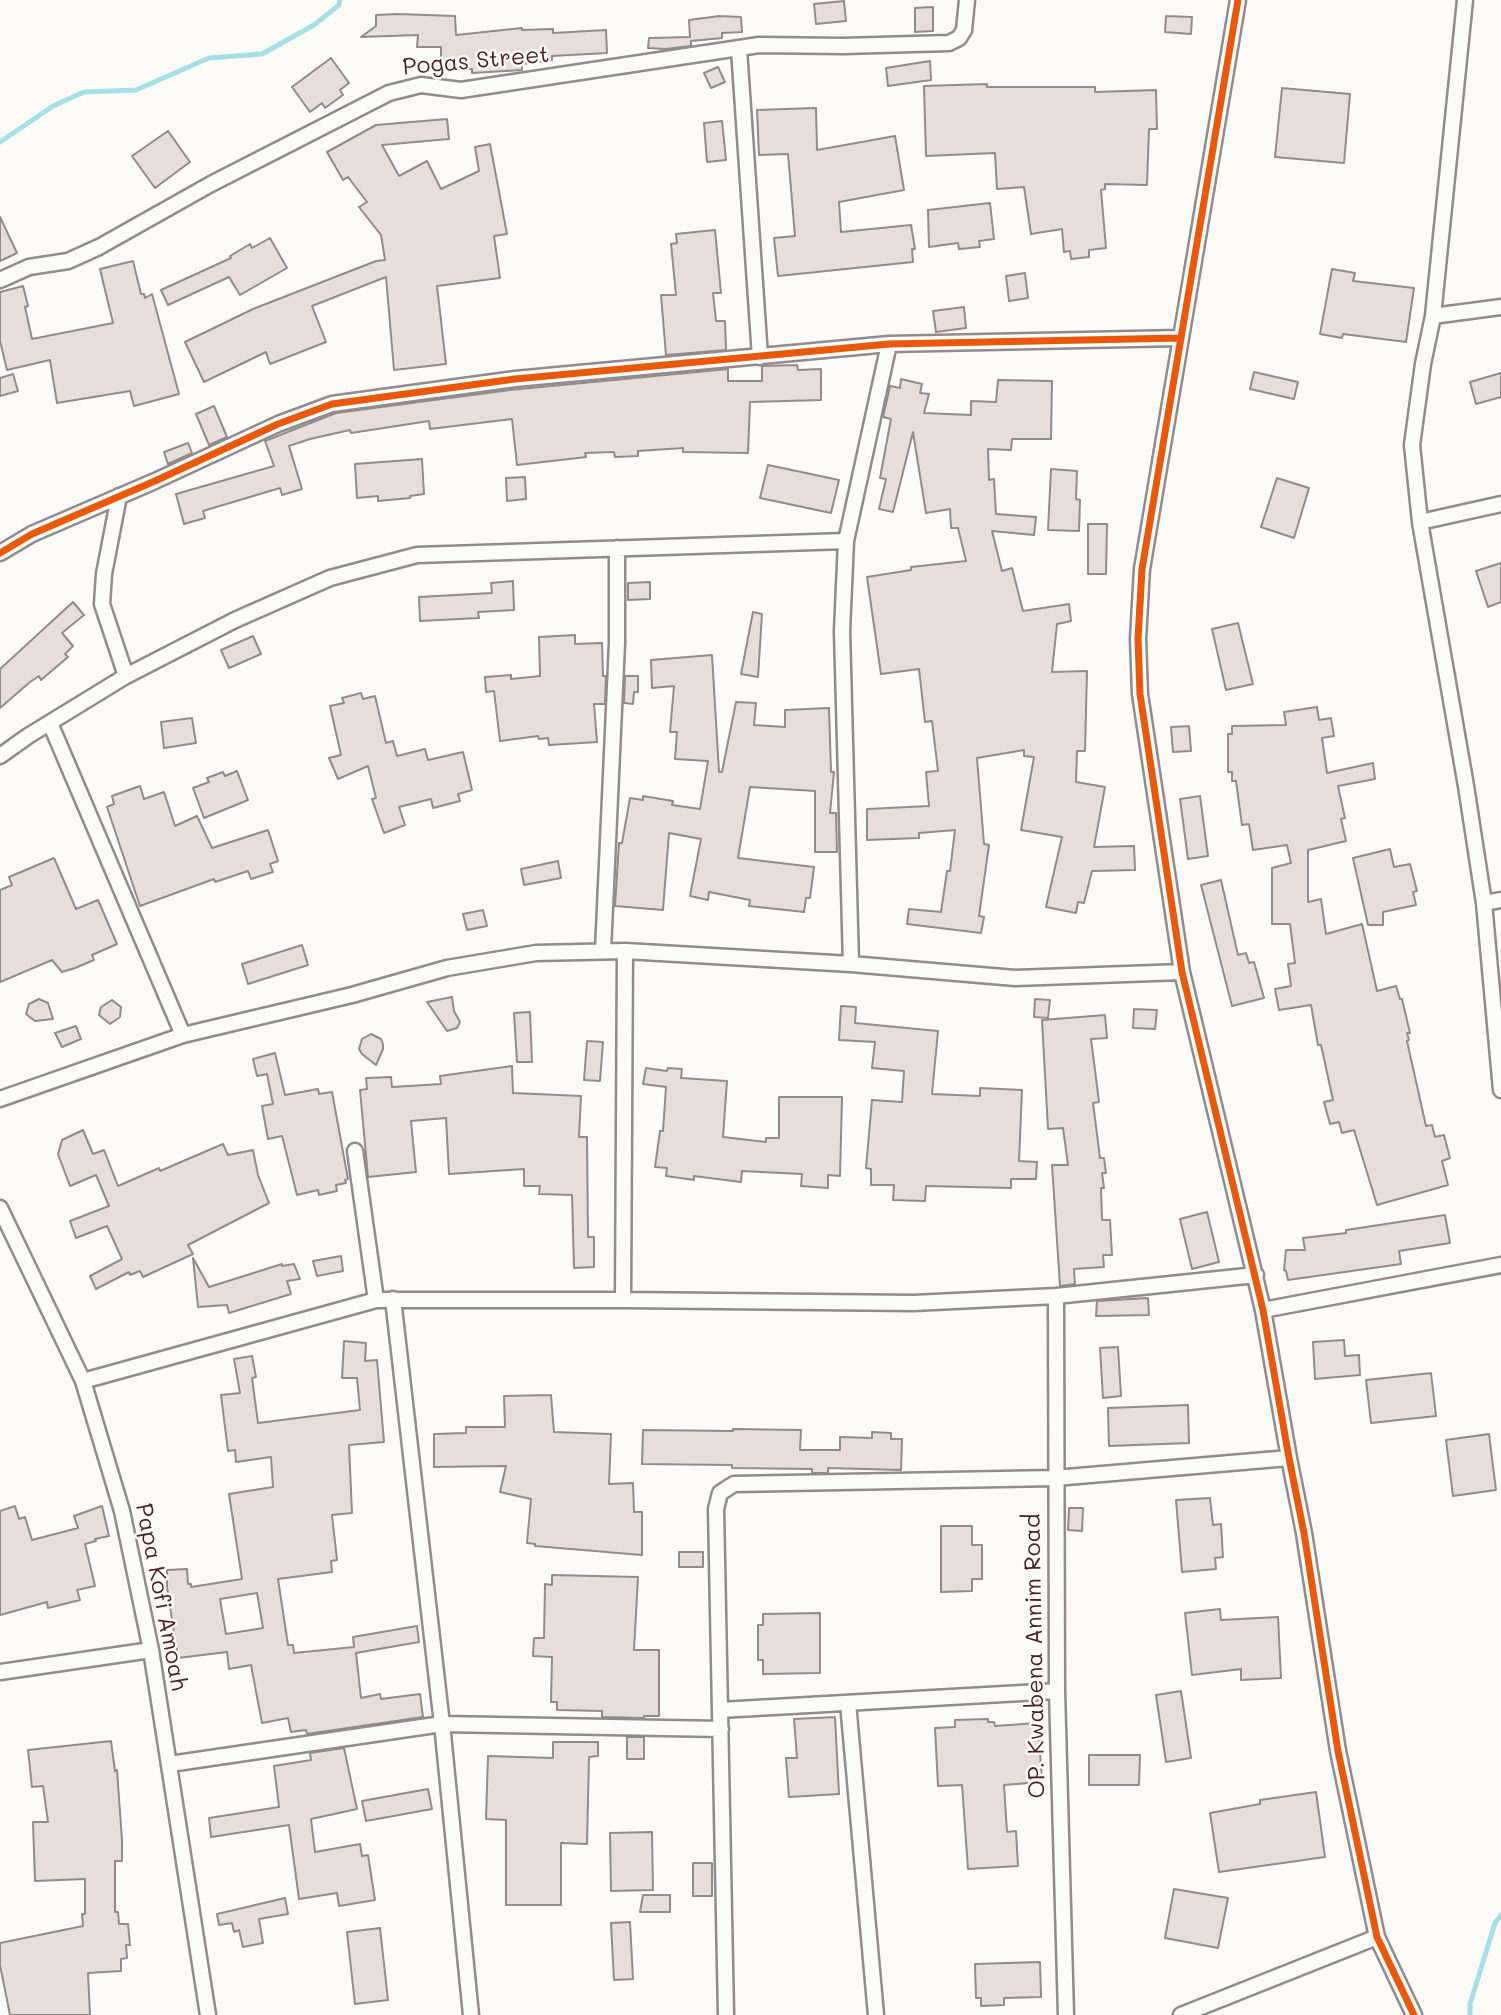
<!DOCTYPE html>
<html>
<head>
<meta charset="utf-8">
<style>
  body { margin:0 }
  canvas { display:block; background:#fcfbf8 }
</style>
</head>
<body>
<canvas width="1501" height="2015"></canvas>
<script>
const context = document.querySelector('canvas').getContext('2d');
context.lineJoin = 'round';
const shape = rows => new Path2D(rows.map(r => 'M' + r).join(''));
function trace(path, color, width, dash) { context.strokeStyle = color; context.lineWidth = width; context.lineCap = dash ? 'butt' : 'round'; context.setLineDash(dash || []); context.stroke(path); }
function paint(path, color) { context.fillStyle = color; context.fill(path, 'evenodd'); }
function drawText(font, color, halo, rows, align = 'center') {
  context.font = font + ' Mali,sans-serif'; context.lineWidth = 5; context.setLineDash([]); context.textBaseline = 'middle'; context.strokeStyle = halo; context.fillStyle = color; for (const [text, x, y, turn = 0] of rows) {
    context.save(); context.translate(x, y); context.rotate((+turn || 0) * Math.PI / 180); context.textAlign = isNaN(turn) ? turn : align; if (halo) context.strokeText(text, 0, 0); context.fillText(text, 0, 0); context.restore();
  }
}
trace(shape([
  [0,142,53,106,84,92,136,90,209,58,262,54,314,25,339,5,340,0],
  [1470,2015,1470,2004,1495,1923,1501,1915]
]), '#a7dfe6', 5);
const building = shape([
  [844,1,846,21,816,24,814,4,844,1],
  [933,7,933,31,915,32,915,8,933,7],
  [398,14,455,16,456,35,522,28,522,30,553,29,553,33,606,30,607,53,552,56,552,60,522,64,522,70,472,73,472,69,441,70,441,47,417,47,418,35,361,37,376,26,376,15,398,14],
  [720,16,741,17,742,32,722,33,722,38,691,41,691,46,665,49,648,48,649,38,690,37,689,20,720,16],
  [1166,16,1192,17,1191,34,1165,32,1166,16],
  [331,58,349,83,340,90,343,95,325,108,322,103,310,112,292,87,331,58],
  [930,61,931,80,888,86,886,68,930,61],
  [718,67,725,82,711,88,704,73,718,67],
  [987,84,987,87,1095,87,1095,92,1156,90,1157,129,1149,129,1147,185,1105,184,1105,189,1101,190,1106,248,1089,250,1089,257,1071,259,1070,251,1064,252,1062,229,1031,234,1024,187,997,189,995,153,926,156,924,86,987,84],
  [1282,88,1350,94,1344,163,1275,157,1282,88],
  [816,108,817,150,895,136,904,190,839,202,841,232,911,225,915,249,912,249,913,262,778,276,774,238,795,236,788,154,759,155,757,110,816,108],
  [447,119,449,139,382,145,399,176,427,161,441,189,479,171,475,147,490,144,507,234,494,236,500,278,437,286,446,364,394,370,386,277,312,306,326,342,270,364,266,352,204,382,185,342,253,309,376,261,385,260,381,235,359,207,367,202,348,177,343,180,327,152,376,125,447,119],
  [722,121,726,160,707,162,704,123,722,121],
  [168,131,190,162,155,188,132,156,168,131],
  [990,203,994,239,979,241,980,247,959,249,958,243,929,247,928,210,990,203],
  [0,217,17,253,0,261,0,217],
  [715,230,721,293,713,293,716,321,725,321,726,350,666,355,661,295,676,295,671,244,677,243,676,234,715,230],
  [270,238,287,268,240,295,229,277,168,305,161,290,231,258,230,256,250,244,252,248,270,238],
  [133,261,141,294,144,294,145,298,152,294,179,394,134,406,130,391,57,403,50,360,7,370,0,341,0,292,23,286,28,306,25,307,32,339,113,323,100,269,133,261],
  [1332,269,1355,273,1353,281,1414,288,1406,342,1343,334,1342,338,1320,334,1332,269],
  [1025,273,1028,298,1009,301,1006,276,1025,273],
  [964,307,966,328,936,332,933,311,964,307],
  [797,365,798,370,821,369,821,400,750,402,748,453,683,452,683,448,638,451,638,456,615,457,614,452,585,453,586,457,517,465,512,419,430,429,429,421,351,433,350,430,310,439,289,446,302,489,282,495,280,488,203,511,205,518,184,524,176,494,274,466,265,441,336,413,510,390,728,369,728,381,762,381,762,366,797,365],
  [1254,372,1298,382,1294,399,1250,389,1254,372],
  [1501,373,1501,397,1476,404,1470,382,1501,373],
  [13,374,18,391,0,396,0,378,13,374],
  [901,379,922,384,920,393,929,394,924,413,971,415,971,401,996,402,998,380,1052,381,1051,439,1012,439,1011,450,988,449,989,480,994,479,996,514,1036,517,1034,535,992,531,1002,571,1012,568,1023,611,1069,604,1071,621,1057,624,1052,672,1087,671,1085,751,1077,751,1076,782,1105,787,1094,847,1134,846,1135,870,1092,871,1084,903,1078,902,1076,913,1046,907,1062,837,1021,830,1034,757,1024,756,1024,750,977,758,984,844,989,845,979,916,984,917,981,933,907,924,909,909,941,912,947,871,950,871,955,830,919,833,919,838,867,840,867,809,929,806,926,772,938,771,932,721,925,722,919,669,881,674,867,577,911,570,911,567,966,561,958,528,951,528,950,509,926,513,913,432,893,512,879,509,886,479,880,478,891,419,883,417,890,386,900,388,901,379],
  [214,406,227,437,209,445,196,414,214,406],
  [188,443,192,453,168,464,164,452,188,443],
  [422,459,424,494,410,496,410,498,378,501,378,496,357,498,355,464,422,459],
  [768,465,839,480,831,513,760,498,768,465],
  [1051,469,1077,471,1076,499,1080,500,1079,531,1048,530,1051,469],
  [525,477,526,499,507,501,506,478,525,477],
  [1277,478,1309,488,1294,538,1261,527,1277,478],
  [1088,524,1107,524,1106,574,1088,574,1088,524],
  [1501,563,1501,602,1488,607,1476,571,1501,563],
  [513,581,514,610,478,612,479,618,420,621,419,597,492,593,491,583,513,581],
  [650,582,650,599,628,600,628,583,650,582],
  [73,602,84,615,62,633,73,646,65,654,68,657,41,680,39,676,30,682,0,708,0,669,73,602],
  [753,612,762,614,758,677,741,674,753,612],
  [1238,623,1253,684,1226,690,1212,629,1238,623],
  [575,635,575,644,602,643,603,676,606,676,605,704,594,704,597,742,549,745,548,738,539,739,538,736,500,741,494,691,486,692,485,677,511,675,511,679,540,676,539,637,575,635],
  [253,636,261,654,229,668,221,650,253,636],
  [712,655,719,772,722,772,736,702,756,703,754,725,785,727,785,710,829,708,831,772,834,772,830,813,836,813,837,852,815,852,815,791,750,787,738,858,814,867,810,898,806,898,804,912,749,906,750,900,709,892,708,900,690,896,701,839,669,833,663,910,615,906,619,843,622,843,630,798,643,800,643,796,673,801,672,805,700,809,708,761,675,759,677,732,670,732,674,686,652,688,651,660,712,655],
  [625,676,638,676,638,692,634,692,633,704,624,703,625,676],
  [361,693,363,699,375,696,386,743,393,741,397,756,425,749,428,760,463,752,472,790,458,794,460,801,433,808,431,799,399,807,405,825,384,833,372,799,376,798,368,766,338,779,329,758,341,755,330,706,344,703,342,698,361,693],
  [1317,707,1319,720,1331,718,1334,736,1322,738,1327,773,1373,763,1375,779,1338,786,1345,818,1341,819,1346,841,1308,850,1308,902,1321,899,1326,934,1362,924,1377,991,1396,986,1400,999,1402,999,1410,1033,1407,1033,1409,1040,1407,1041,1426,1126,1432,1125,1435,1137,1444,1135,1450,1158,1442,1161,1448,1185,1377,1205,1354,1130,1342,1133,1339,1122,1330,1124,1324,1102,1333,1100,1321,1045,1318,1045,1311,1005,1279,1010,1275,989,1291,986,1288,964,1295,963,1290,924,1272,924,1272,868,1291,863,1287,845,1253,850,1249,824,1242,825,1236,781,1232,781,1232,772,1228,772,1228,734,1232,734,1232,726,1286,725,1284,712,1317,707],
  [192,718,196,743,164,748,161,722,192,718],
  [1189,726,1191,751,1173,752,1171,727,1189,726],
  [237,771,248,800,204,818,193,788,209,782,207,778,223,772,225,776,237,771],
  [140,786,144,799,164,792,175,826,197,816,212,848,268,830,278,861,270,864,273,872,251,879,248,871,215,882,214,879,140,906,107,807,114,804,112,796,140,786],
  [1200,796,1208,856,1188,859,1180,799,1200,796],
  [1390,849,1394,867,1410,864,1417,891,1413,892,1416,905,1383,912,1383,925,1368,925,1353,858,1390,849],
  [54,858,76,909,98,900,117,944,92,955,94,960,75,968,62,972,52,960,0,982,0,890,12,885,9,877,54,858],
  [558,861,561,878,524,885,521,869,558,861],
  [1221,880,1238,955,1246,953,1249,963,1254,962,1264,998,1232,1006,1201,885,1221,880],
  [483,910,487,926,467,930,463,914,483,910],
  [302,945,308,965,248,984,242,964,302,945],
  [452,997,454,1011,460,1022,457,1028,447,1031,427,1002,452,997],
  [39,999,48,1003,53,1019,35,1021,26,1014,29,1004,39,999],
  [1035,999,1050,1000,1048,1018,1034,1017,1035,999],
  [112,1000,121,1007,120,1017,110,1024,99,1015,101,1007,112,1000],
  [841,1006,856,1007,855,1023,938,1031,932,1094,980,1096,980,1088,1022,1090,1019,1161,1037,1162,1036,1179,1011,1179,1011,1188,926,1186,925,1201,893,1200,894,1185,871,1185,871,1169,866,1168,872,1100,902,1102,904,1071,872,1068,875,1042,839,1040,841,1006],
  [1134,1009,1157,1010,1155,1029,1133,1028,1134,1009],
  [530,1012,532,1062,517,1062,514,1013,530,1012],
  [1105,1015,1107,1038,1091,1039,1099,1102,1093,1103,1100,1158,1104,1158,1106,1173,1102,1173,1104,1188,1101,1188,1102,1220,1110,1220,1112,1255,1103,1255,1104,1267,1074,1269,1075,1284,1060,1286,1052,1165,1068,1165,1063,1128,1048,1129,1042,1020,1105,1015],
  [76,1026,81,1039,62,1047,55,1033,76,1026],
  [371,1034,381,1039,383,1044,383,1049,376,1065,362,1054,359,1049,362,1039,371,1034],
  [587,1041,603,1042,600,1081,584,1080,587,1041],
  [275,1053,285,1095,318,1089,319,1094,332,1092,348,1179,345,1180,346,1183,336,1185,337,1191,319,1195,318,1190,297,1195,282,1136,268,1139,262,1106,273,1104,267,1074,257,1076,253,1059,275,1053],
  [512,1066,513,1093,581,1096,579,1137,587,1137,588,1237,594,1237,594,1267,574,1268,572,1195,539,1194,540,1186,524,1186,524,1169,449,1174,446,1118,411,1121,416,1172,368,1177,360,1090,367,1089,366,1078,391,1077,392,1087,441,1084,440,1076,512,1066],
  [646,1068,667,1071,668,1068,682,1069,681,1078,727,1081,723,1137,766,1142,766,1138,779,1138,779,1097,842,1097,840,1176,828,1175,828,1188,801,1186,802,1174,742,1171,741,1182,694,1176,694,1180,666,1176,667,1168,655,1167,660,1131,663,1131,666,1087,643,1084,646,1068],
  [83,1130,93,1154,104,1150,118,1186,159,1168,160,1171,223,1144,228,1155,253,1150,258,1175,269,1203,188,1245,193,1254,143,1277,140,1271,130,1275,129,1272,96,1289,90,1276,122,1259,107,1226,76,1238,70,1221,109,1206,96,1175,70,1186,58,1154,62,1140,83,1130],
  [1207,1212,1219,1262,1192,1269,1180,1219,1207,1212],
  [1445,1215,1450,1243,1399,1251,1401,1264,1288,1280,1286,1271,1284,1270,1286,1250,1305,1250,1303,1238,1346,1233,1346,1230,1445,1215],
  [341,1256,343,1271,317,1276,313,1261,341,1256],
  [193,1258,209,1287,282,1264,282,1266,294,1264,300,1279,287,1281,291,1294,229,1313,227,1305,198,1307,193,1258],
  [1148,1298,1149,1315,1096,1316,1097,1301,1148,1298],
  [1344,1340,1345,1356,1359,1355,1360,1375,1315,1379,1313,1342,1344,1340],
  [344,1341,366,1343,365,1361,377,1360,384,1442,349,1445,352,1513,332,1515,337,1560,331,1561,332,1572,278,1579,288,1645,293,1645,294,1653,354,1647,353,1637,417,1626,419,1642,356,1653,361,1698,380,1694,381,1699,420,1694,423,1717,307,1734,306,1730,291,1732,288,1718,262,1723,251,1665,229,1669,227,1652,178,1658,167,1587,167,1570,187,1569,188,1584,191,1584,191,1587,242,1579,229,1494,273,1487,271,1457,236,1462,235,1450,228,1451,221,1395,240,1393,234,1359,252,1356,256,1377,252,1378,258,1423,360,1410,357,1378,342,1378,344,1341],
  [257,1593,263,1628,226,1634,220,1599,257,1593],
  [1118,1347,1121,1396,1103,1398,1100,1348,1118,1347],
  [1431,1373,1436,1416,1371,1423,1366,1380,1431,1373],
  [551,1395,554,1432,611,1434,609,1484,633,1483,634,1512,642,1512,642,1555,535,1546,535,1544,527,1543,531,1499,500,1492,506,1466,434,1467,434,1434,466,1433,466,1427,505,1427,504,1396,551,1395],
  [1188,1405,1189,1443,1109,1446,1108,1408,1188,1405],
  [733,1429,801,1430,800,1450,840,1450,840,1437,872,1438,872,1432,891,1433,891,1439,902,1439,901,1470,828,1468,828,1473,812,1473,812,1469,732,1468,732,1465,642,1464,643,1430,733,1431,733,1429],
  [1489,1434,1496,1490,1453,1496,1446,1440,1489,1434],
  [1210,1498,1213,1525,1221,1524,1223,1557,1215,1558,1216,1569,1182,1572,1176,1500,1210,1498],
  [15,1506,19,1519,25,1517,32,1540,78,1528,74,1516,102,1506,109,1536,95,1539,96,1541,85,1544,95,1586,77,1590,80,1600,48,1608,47,1602,0,1615,0,1511,15,1506],
  [1069,1508,1083,1508,1082,1531,1068,1530,1069,1508],
  [941,1526,972,1526,972,1545,982,1545,982,1579,972,1579,972,1591,941,1592,941,1526],
  [679,1552,703,1552,703,1567,679,1567,679,1552],
  [552,1575,638,1577,634,1650,659,1650,659,1716,644,1716,644,1718,602,1717,602,1711,557,1710,557,1702,551,1702,552,1657,533,1656,534,1638,544,1638,545,1584,552,1585,552,1575],
  [1220,1609,1221,1620,1278,1617,1281,1678,1241,1680,1241,1669,1192,1675,1185,1613,1220,1609],
  [820,1613,820,1673,763,1674,763,1660,758,1660,758,1625,763,1625,763,1614,820,1613],
  [1181,1691,1191,1758,1166,1762,1156,1695,1181,1691],
  [835,1717,839,1794,789,1797,786,1758,797,1758,794,1719,835,1717],
  [988,1719,988,1722,994,1722,995,1726,1038,1723,1042,1782,1004,1785,1007,1832,1016,1831,1018,1866,968,1869,962,1785,938,1786,935,1728,955,1727,955,1720,988,1719],
  [627,1737,644,1737,644,1759,627,1759,627,1737],
  [111,1741,115,1771,117,1770,122,1840,122,1861,115,1861,115,1912,118,1912,119,1924,128,1924,130,1945,126,1945,127,1958,121,1959,121,1971,88,1973,90,2015,10,2015,0,1965,0,1943,83,1926,82,1914,85,1914,85,1879,35,1881,33,1822,48,1822,43,1786,32,1787,28,1750,111,1741],
  [553,1742,598,1742,598,1756,589,1757,587,1844,561,1843,561,1905,506,1905,506,1820,486,1819,488,1756,553,1758,553,1742],
  [344,1748,357,1809,311,1819,315,1852,360,1844,362,1856,368,1855,375,1900,339,1906,337,1893,299,1899,289,1825,211,1837,209,1818,279,1807,274,1766,311,1760,310,1753,344,1748],
  [1089,1755,1140,1755,1139,1785,1089,1785,1089,1755],
  [428,1789,432,1809,366,1821,362,1801,428,1789],
  [1316,1792,1325,1857,1219,1872,1210,1813,1260,1804,1260,1800,1316,1792],
  [652,1832,653,1890,611,1891,610,1833,652,1832],
  [693,1863,712,1863,712,1896,693,1896,693,1863],
  [1174,1889,1228,1898,1218,1948,1165,1938,1174,1889],
  [643,1895,670,1895,670,1912,640,1912,643,1895],
  [285,1898,288,1914,259,1919,263,1943,243,1947,239,1930,234,1932,232,1923,219,1925,217,1914,285,1898],
  [630,1922,633,1979,614,1980,611,1923,630,1922],
  [380,1928,388,2000,355,2004,347,1932,380,1928],
  [1040,1962,1041,1997,1004,1998,1004,2005,981,2006,981,1998,976,1998,975,1964,1040,1962]
]);
paint(building, '#e9ddd9');
trace(building, '#928a8b', 2);
const minor = shape([
  [1238,0,1142,569,1138,639,1140,694,1182,972,1263,1310,1289,1458,1304,1533,1338,1751,1377,1937,1414,2015],
  [1465,0,1433,316,1423,364,1412,445,1420,522,1466,786,1484,903,1501,1090],
  [739,49,760,357],
  [0,280,29,267,68,261,99,247,211,184,389,93,421,85,461,90,759,45,843,46,949,43,959,38,964,30,967,0],
  [1433,316,1501,307],
  [119,496,104,574,102,604,126,676],
  [1420,522,1501,504],
  [0,553,32,534,155,481,278,424,332,404,515,379,889,344,1180,338],
  [50,723,183,1035],
  [0,756,28,736,126,676,235,620,330,578,417,555,846,541],
  [1484,903,1501,900],
  [603,951,617,643,617,548],
  [851,964,842,631,846,541,889,344],
  [0,1099,183,1035,352,995,447,968,536,953,625,951,851,964,1015,978,1182,972],
  [355,1151,376,1300],
  [0,1208,83,1381,122,1511,151,1650,208,2015],
  [1056,1296,1057,1691,1066,2015],
  [393,1299,442,1724,471,2015],
  [623,1300,625,951],
  [1263,1310,1501,1265],
  [83,1381,376,1300,623,1300,914,1303,1056,1296,1256,1275],
  [0,1672,151,1650],
  [848,1703,876,2015],
  [720,1710,1057,1691],
  [170,1764,442,1724,721,1729],
  [726,2015,716,1509,720,1493,734,1484,1055,1478,1289,1458],
  [1181,2015,1377,1937]
]);
trace(minor, '#928a8b', 19);
trace(minor, '#fbfbf9', 14);
trace(shape([
  [1238,0,1142,569,1138,639,1140,694,1182,972,1263,1310,1289,1458,1304,1533,1338,1751,1377,1937,1414,2015],
  [0,553,32,534,155,481,278,424,332,404,515,379,889,344,1180,338]
]), '#e8590c', 7);
drawText('23px', '#4a1f2b', '#fdfcf7', [
  ["Pogas Street",476,61,-5],
  ["Papa Kofi Amoah",161,1597,79],
  ["OP. Kwabena Annim Road",1035,1656,-91]
]);
</script>
</body>
</html>
